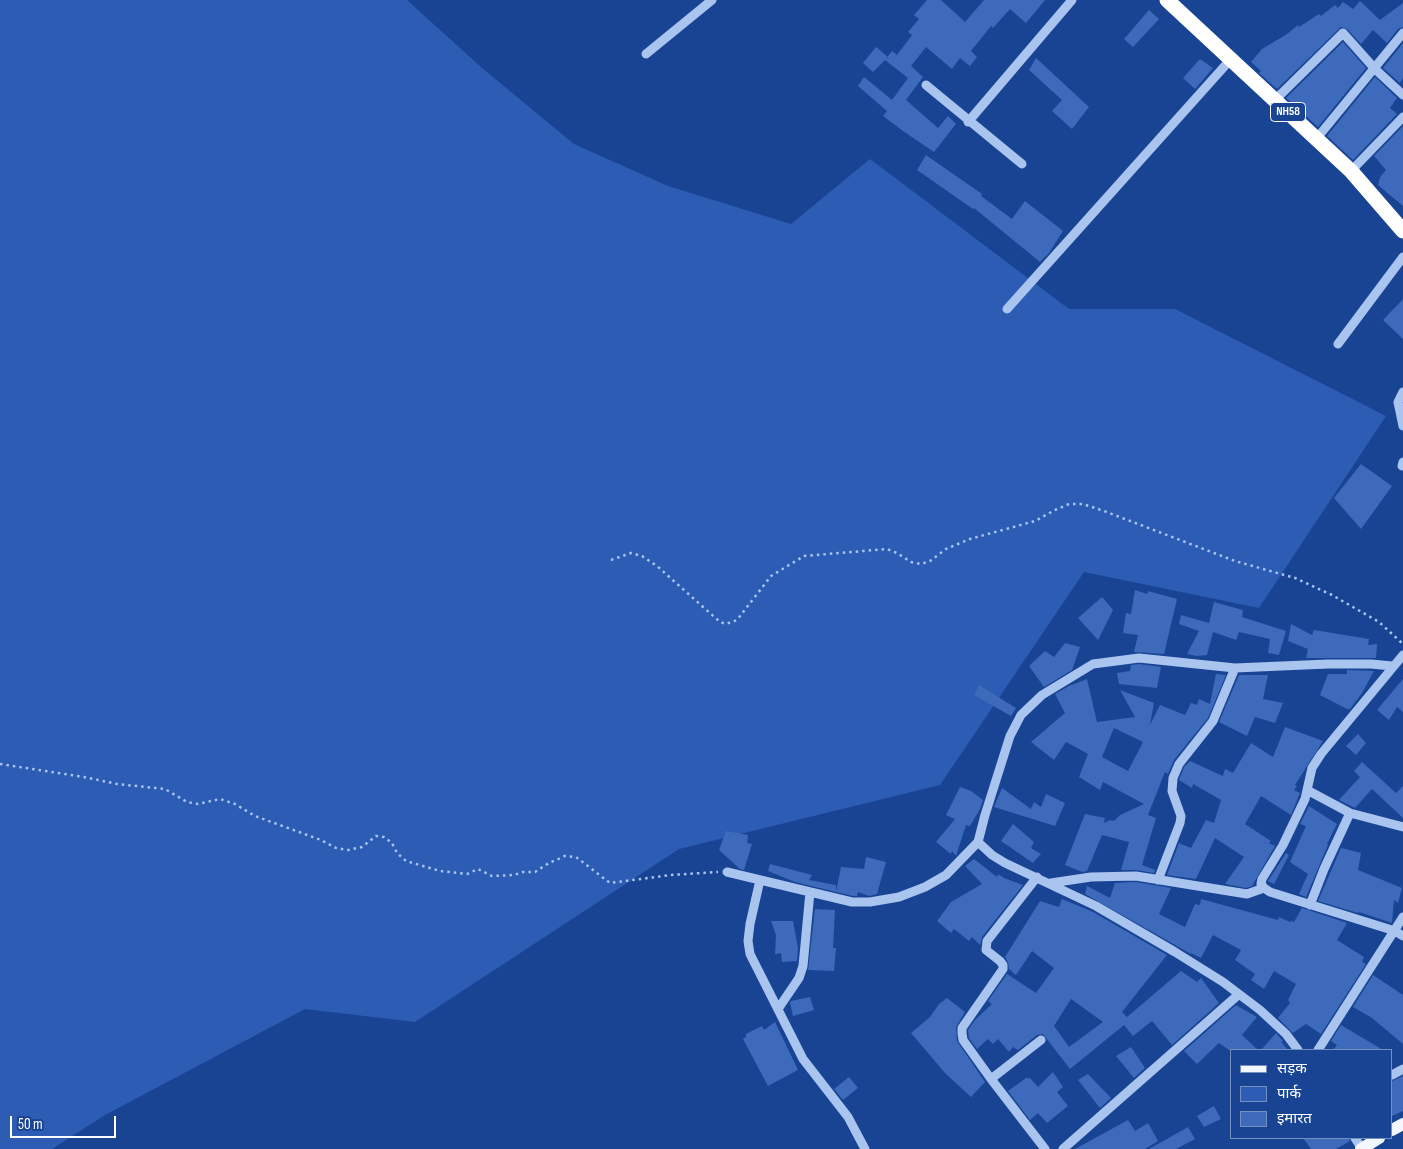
<!DOCTYPE html>
<html>
<head>
<meta charset="utf-8">
<style>
  body { margin:0 }
  #map { position:relative; width:1403px; height:1149px; overflow:hidden; background:#194494; font-family:"Sofia Sans Condensed","Noto Sans Devanagari",sans-serif }
  canvas { display:block }
  .legend { position:absolute; left:1230px; top:1049px; width:162px; height:90px; box-sizing:border-box; background:#194494; border:1px solid #758fbf; margin:0; padding:6px 9px; list-style:none; font-size:15px; color:#fff }
  .legend li { display:flex; align-items:center; gap:10px; height:25px }
  .legend b { width:25px; border:1px solid #758fbf }
  .scale { position:absolute; left:10px; top:1116px; width:106px; height:22px; box-sizing:border-box; border:2px solid #fff; border-top:0; padding-left:6px; font-size:15px; line-height:18px; white-space:nowrap; color:#fff; -webkit-text-stroke:4px #194494; paint-order:stroke }
</style>
</head>
<body>
<div id="map">
<canvas width="1403" height="1149"></canvas>
<ul class="legend">
<li><b style="height:6px;background:#f3f7ff"></b>सड़क</li>
<li><b style="height:14px;background:#2c5cb3"></b>पार्क</li>
<li><b style="height:14px;background:#3d6abb"></b>इमारत</li>
</ul>
<div class="scale">50 m</div>
</div>
<script>
const context = document.querySelector('canvas').getContext('2d');
context.lineJoin = 'round';
function paint(path, color) { context.fillStyle = color; context.fill(path, 'evenodd'); }
const shape = rows => new Path2D(rows.map(r => 'M' + r).join(''));
function trace(path, color, width, dash) { context.strokeStyle = color; context.lineWidth = width; context.lineCap = dash ? 'butt' : 'round'; context.setLineDash(dash || []); context.stroke(path); }
function drawText(font, color, halo, rows, align = 'center') {
  context.font = font + ' "Sofia Sans Condensed",sans-serif'; context.lineWidth = 4; context.setLineDash([]); context.textBaseline = 'middle'; context.strokeStyle = halo; context.fillStyle = color; for (const [text, x, y, turn = 0] of rows) {
    context.save(); context.translate(x, y); context.rotate((+turn || 0) * Math.PI / 180); context.textAlign = isNaN(turn) ? turn : align; if (halo) context.strokeText(text, 0, 0); context.fillText(text, 0, 0); context.restore();
  }
}
paint(shape([
  [0,0,407,0,482,68,574,144,668,186,791,224,870,159,1069,309,1175,309,1386,416,1259,608,1084,572,940,785,679,849,415,1022,305,1009,105,1115,52,1149,0,1149]
]), '#2c5cb3');
paint(shape([
  [927,0,941,0,965,22,984,0,1045,0,1026,23,1010,9,993,28,991,26,971,51,977,57,970,66,960,58,952,69,926,47,911,66,923,77,906,100,938,128,948,116,956,124,934,152,903,131,883,116,887,111,858,86,864,77,892,100,908,78,885,60,892,51,897,55,912,35,908,32,919,19,914,15],
  [1360,1,1380,20,1403,3,1403,27,1398,29,1387,43,1373,30,1361,44,1347,29,1341,27,1277,89,1259,73,1261,71,1251,62,1262,49,1287,34,1298,25,1299,27,1319,14,1321,16,1335,5,1338,8,1343,2,1353,9],
  [1149,10,1159,19,1133,47,1124,39],
  [1343,42,1366,68,1318,127,1286,98],
  [1403,43,1403,78,1400,83,1383,68],
  [876,47,888,57,873,72,863,63],
  [1036,58,1089,107,1072,129,1052,111,1062,100,1029,70],
  [1200,59,1213,68,1195,89,1183,78],
  [1375,77,1397,98,1390,108,1397,114,1353,160,1327,136],
  [1403,126,1403,206,1378,185,1380,177,1386,170,1374,156],
  [926,155,982,194,981,196,1012,219,1025,201,1063,231,1049,253,1040,262,974,208,973,209,917,170],
  [1403,299,1403,339,1383,320],
  [1361,464,1392,486,1361,529,1334,498],
  [1135,590,1147,594,1148,591,1177,599,1164,654,1134,652,1138,635,1123,633,1126,613,1131,614],
  [1102,597,1113,610,1098,640,1078,618],
  [1214,602,1243,610,1242,617,1286,631,1279,655,1268,653,1270,639,1239,632,1236,640,1213,632,1207,655,1197,656,1187,654,1199,631,1179,624,1181,615,1209,623],
  [1291,624,1312,635,1314,630,1369,639,1368,645,1377,644,1376,658,1306,658,1308,649,1288,641],
  [1065,643,1080,647,1072,670,1044,687,1029,666,1045,651,1054,657],
  [1139,664,1161,667,1157,688,1119,684,1117,673,1130,671,1131,665],
  [1347,670,1374,671,1362,693,1350,709,1347,709,1320,695,1328,674,1347,674],
  [1216,674,1226,675,1208,718,1174,760,1168,774,1165,772,1148,815,1156,818,1142,865,1155,870,1154,873,1136,870,1121,870,1129,842,1102,835,1087,871,1082,872,1065,865,1085,814,1105,818,1104,823,1110,820,1114,821,1120,815,1144,804,1103,782,1100,790,1079,777,1088,754,1066,742,1054,760,1031,742,1065,713,1055,694,1069,686,1087,679,1097,722,1135,717,1120,690,1154,703,1150,725,1160,705,1185,715,1191,703,1197,705,1199,699,1210,704],
  [1114,728,1143,742,1128,771,1102,757],
  [1239,675,1268,675,1263,699,1283,703,1275,723,1255,717,1247,736,1219,722],
  [1403,679,1403,712,1397,707,1389,720,1377,710],
  [979,685,1016,708,1011,716,974,695],
  [1285,727,1323,741,1295,785,1297,786,1294,790,1300,793,1291,815,1261,796,1245,824,1271,841,1269,843,1275,846,1252,886,1246,888,1225,884,1244,857,1215,838,1196,879,1167,875,1179,843,1191,848,1206,820,1214,823,1221,800,1193,784,1192,788,1179,780,1184,767,1190,761,1223,776,1225,769,1233,773,1251,743,1273,757],
  [1358,734,1366,743,1356,755,1346,746],
  [1362,762,1396,793,1403,786,1403,818,1372,789,1355,808,1339,800,1360,777,1354,771],
  [960,787,971,791,983,800,980,809,970,826,966,825,956,856,952,851,951,854,936,842,955,819,946,815],
  [1002,788,1031,809,1034,802,1041,807,1046,794,1065,803,1055,826,994,807],
  [1309,806,1337,824,1327,844,1328,845,1306,897,1299,894,1308,874,1290,862,1306,826,1300,824],
  [1013,824,1034,842,1031,848,1041,854,1033,863,1001,841],
  [726,831,748,835,747,843,752,844,744,870,740,869,719,850],
  [1341,848,1361,853,1358,870,1402,888,1398,903,1394,900,1392,923,1359,912,1358,913,1318,901],
  [1286,853,1289,855,1274,884,1268,881],
  [866,857,886,862,877,894,869,896,858,892,857,896,853,896,836,892,841,867,864,869],
  [974,859,997,877,998,874,1004,878,1023,885,982,937,980,945,972,937,969,941,954,929,951,933,937,921,951,902,982,884,965,866],
  [770,864,812,875,809,880,836,885,836,892,795,882,768,871],
  [1136,882,1171,888,1159,914,1185,927,1195,904,1200,905,1201,899,1278,920,1279,917,1290,922,1291,921,1294,922,1302,908,1347,923,1337,940,1364,957,1362,962,1366,964,1321,1034,1306,1024,1293,1033,1278,1018,1290,1003,1288,1000,1296,984,1274,971,1264,989,1251,980,1255,974,1235,960,1241,950,1213,935,1201,958,1191,953,1191,954,1085,894,1087,886,1110,898,1115,883],
  [1062,899,1093,912,1167,955,1122,1012,1127,1017,1181,971,1197,982,1201,978,1219,1003,1172,1045,1152,1021,1133,1036,1124,1025,1070,1069,1043,1034,1037,1035,1018,1050,1013,1047,1009,1052,998,1039,993,1044,988,1039,977,1049,969,1038,968,1030,975,1020,992,1004,988,1001,1007,974,1036,993,1054,968,1032,951,1016,975,1009,969,1008,962,1005,957,1040,901,1059,907],
  [1071,999,1103,1022,1069,1047,1054,1026],
  [815,909,835,910,833,948,836,948,834,971,808,970],
  [771,921,793,921,798,948,797,961,782,962,781,953,775,954,776,935],
  [1373,975,1403,995,1403,1044,1372,1018,1353,1007],
  [810,997,814,1010,793,1016,790,1003,791,1001],
  [947,998,965,1012,956,1027,957,1041,985,1082,971,1097,945,1073,911,1033,930,1017,939,1004],
  [1236,1005,1257,1017,1242,1035,1258,1050,1229,1050,1219,1043,1197,1064,1184,1051],
  [775,1022,798,1070,768,1086,743,1039,746,1037,746,1034,762,1026,764,1030],
  [1341,1025,1383,1050,1333,1050,1337,1045,1331,1041],
  [1276,1033,1283,1041,1281,1042,1288,1050,1261,1050],
  [1131,1047,1145,1068,1134,1078,1116,1056],
  [1053,1072,1063,1087,1057,1092,1068,1106,1047,1123,1038,1113,1030,1120,1008,1091,1026,1078,1030,1078,1038,1087],
  [1088,1074,1111,1098,1100,1108,1078,1080],
  [1403,1076,1403,1111,1392,1116,1392,1081],
  [849,1077,858,1088,843,1100,834,1089],
  [1214,1106,1221,1119,1204,1127,1197,1116],
  [1128,1120,1135,1131,1148,1123,1158,1141,1145,1149,1075,1149],
  [1188,1127,1195,1139,1176,1149,1149,1149],
  [1303,1138,1349,1138,1350,1141,1336,1149,1311,1149]
]), '#3d6abb');
trace(shape([
  [611,560,631,553,642,556,657,566,720,622,726,624,737,620,771,576,804,556,887,549,897,553,911,562,921,564,930,561,946,549,970,539,1035,521,1055,510,1069,504,1083,504,1104,511,1235,561,1295,578,1332,595,1379,622,1403,644],
  [0,764,84,777,117,784,165,789,187,802,198,804,220,799,235,804,255,816,321,840,336,848,348,850,362,847,376,836,384,837,392,843,397,853,406,861,440,871,467,874,478,869,492,876,514,875,523,872,535,872,549,863,565,856,576,857,610,883,671,875,718,872]
]), '#aac4f0', 2.5, [2.5, 4]);
trace(shape([
  [646,54,712,0],
  [926,85,1022,164],
  [1275,100,1343,33,1375,69,1403,95],
  [968,122,1072,0],
  [1317,138,1403,33],
  [1351,171,1403,117],
  [1007,309,1231,59],
  [1338,344,1403,257],
  [1403,392,1398,402,1403,426],
  [1402,466,1403,462],
  [1403,655,1321,754,1312,768,1305,799,1283,845,1262,879,1261,884,1264,888,1270,892,1395,931,1403,936],
  [1307,790,1350,813,1403,827],
  [978,842,992,855,1005,863,1096,906,1175,952,1223,982,1260,1010,1286,1034,1298,1050],
  [727,872,852,902,870,902,899,897,925,887,946,875,978,842,985,815,1010,736,1021,715,1042,695,1093,664,1139,658,1235,668,1328,664,1371,664,1392,666],
  [1037,877,987,941,986,950,1000,961,1003,965,1003,969,962,1028,962,1033,963,1040,991,1079,1045,1149],
  [760,880,750,924,748,941,750,954,803,1059,848,1117,865,1149],
  [1158,880,1180,823,1181,816,1172,791,1173,778,1179,764,1213,721,1235,668],
  [1051,883,1091,877,1136,876,1247,894,1264,888],
  [1310,905,1324,869,1350,813],
  [778,1009,799,978,803,966,810,892],
  [1318,1050,1403,917],
  [1392,1075,1403,1069],
  [991,1079,1041,1040],
  [1355,1138,1362,1149],
  [1063,1149,1238,995]
]), '#aac4f0', 9);
trace(shape([
  [1392,1130,1403,1124],
  [1361,1149,1379,1138]
]), '#f3f7ff', 12);
trace(shape([
  [1167,0,1351,171,1403,231]
]), '#fff', 15);
for (const [x, y, w] of [
  [1288,112,35]
]) { const box = new Path2D(); box.roundRect(x - w / 2, y - 9.5, w, 19, 4); context.fillStyle = '#194494'; context.fill(box); trace(box, '#fff', 1); }
drawText('bold 12px', '#fff', null, [
  ["NH58",1288,112]
]);
</script>
</body>
</html>
